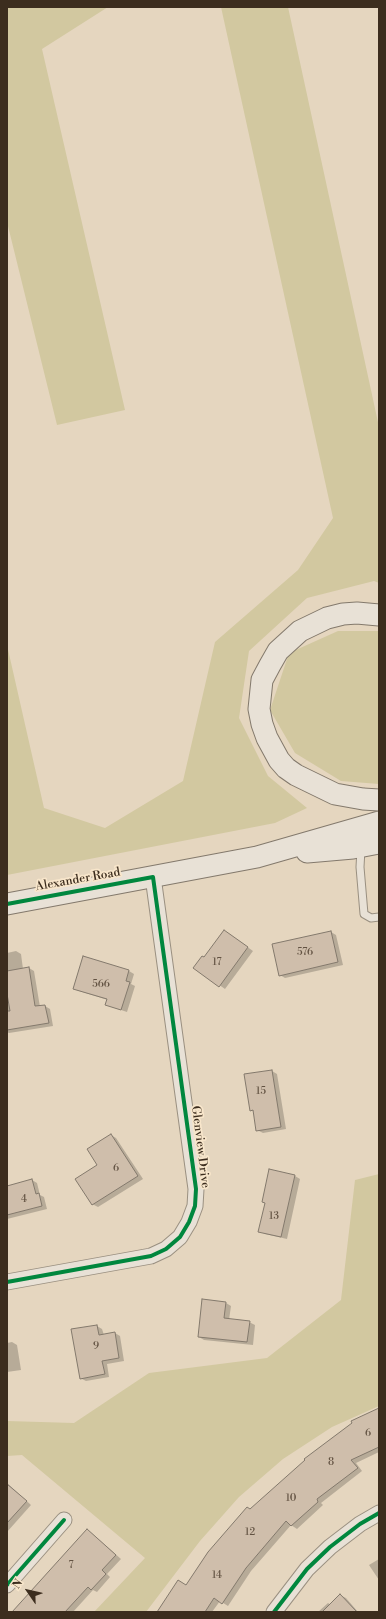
<!DOCTYPE html>
<html>
<head>
<meta charset="utf-8">
<style>
  body { margin:0 }
  #map { position:relative; width:386px; height:1619px; overflow:hidden; background:#e5d6bf; font-family:"Libre Bodoni",serif }
  canvas { display:block }
  .frame { position:absolute; inset:0; border:8px solid #3c2d1e; pointer-events:none }
  .north { position:absolute; left:8px; top:1571px; width:40px; height:40px; -webkit-text-stroke:3px #f8e6cb; paint-order:stroke; rotate:304deg; font-size:11px; font-weight:700; line-height:16px; text-align:center; color:#3c2d1e }
  .north::after { content:''; display:block; margin:auto; width:14px; height:18px; background:#3c2d1e; clip-path:polygon(50% 0,100% 100%,50% 72%,0 100%) }
</style>
</head>
<body>
<div id="map">
<canvas width="386" height="1619"></canvas>
<div class="frame"></div>
<div class="north">N</div>
</div>
<script>
const context = document.querySelector('canvas').getContext('2d');
context.lineJoin = 'round';
function paint(path, color) { context.fillStyle = color; context.fill(path, 'evenodd'); }
const shape = rows => new Path2D(rows.map(r => 'M' + r).join(''));
function trace(path, color, width, dash) { context.strokeStyle = color; context.lineWidth = width; context.lineCap = dash ? 'butt' : 'round'; context.setLineDash(dash || []); context.stroke(path); }
function drawText(font, color, halo, rows, align = 'center') {
  context.font = font + ' "Libre Bodoni",serif'; context.lineWidth = 3.5; context.setLineDash([]); context.textBaseline = 'middle'; context.strokeStyle = halo; context.fillStyle = color; for (const [text, x, y, turn = 0] of rows) {
    context.save(); context.translate(x, y); context.rotate((+turn || 0) * Math.PI / 180); context.textAlign = isNaN(turn) ? turn : align; if (halo) context.strokeText(text, 0, 0); context.fillText(text, 0, 0); context.restore();
  }
}
paint(shape([
  [7,7,108,7,42,49,125,410,57,425,7,222],
  [221,7,288,7,379,427,379,583,374,581,307,598,249,651,239,718,268,776,307,808,275,823,7,875,7,645,44,808,105,828,183,781,215,642,298,570,333,518],
  [338,631,379,631,379,784,341,781,295,753,270,710,289,653],
  [379,1174,379,1406,332,1427,283,1459,239,1497,200,1541,146,1612,94,1612,145,1558,22,1455,7,1456,7,1421,74,1423,149,1373,267,1358,341,1300,355,1180]
]), '#d2c8a0');
paint(shape([
  [225,931,253,951,225,989,195,968,204,959],
  [331,932,336,935,343,965,285,978,280,975],
  [16,951,21,954,23,969,29,968,34,971,40,1007,45,1006,50,1009,53,1026,9,1033,7,1032,7,953],
  [83,957,129,971,134,974,131,984,135,986,127,1012,106,1005,108,1000,79,991,74,988],
  [272,1071,277,1074,286,1129,263,1133,257,1130,254,1112,251,1110],
  [111,1135,116,1138,143,1179,98,1207,92,1204,98,1165],
  [295,1176,300,1179,287,1239,265,1234,260,1231],
  [32,1180,37,1183,40,1195,44,1197,47,1209,7,1219,7,1187],
  [226,1303,231,1306,229,1320,249,1322,255,1325,253,1345,204,1340,199,1337],
  [97,1326,102,1329,104,1335,115,1333,120,1336,124,1361,107,1364,109,1377,86,1381,80,1378,72,1330],
  [12,1342,17,1345,21,1370,7,1372,7,1343],
  [379,1410,379,1452,356,1463,362,1471,321,1503,323,1505,297,1529,291,1525,251,1571,228,1606,220,1601,212,1612,157,1612,165,1600,187,1586,251,1510],
  [7,1483,31,1505,7,1532],
  [88,1530,121,1559,107,1574,110,1577,97,1592,93,1590,73,1612,14,1612],
  [379,1559,379,1580,369,1565],
  [340,1595,346,1598,358,1612,318,1612,328,1603,331,1605]
]), '#0003');
const building = shape([
  [224,930,248,947,219,987,193,968,202,956,204,957,224,930],
  [331,931,338,962,279,976,272,944,331,931],
  [83,956,129,970,126,981,130,982,121,1010,105,1005,107,999,73,989,83,956],
  [29,967,35,1006,45,1005,49,1023,7,1030,7,1011,10,1011,7,994,7,971,29,967],
  [272,1070,281,1127,256,1131,253,1110,250,1111,244,1074,272,1070],
  [111,1134,138,1176,92,1205,75,1179,97,1165,87,1149,111,1134],
  [269,1169,295,1175,281,1237,258,1232,265,1203,262,1202,269,1169],
  [32,1179,36,1194,39,1193,42,1206,7,1215,7,1186,32,1179],
  [202,1299,226,1302,224,1318,250,1321,247,1342,198,1337,202,1299],
  [97,1325,99,1335,115,1332,119,1358,102,1361,105,1374,80,1379,71,1329,97,1325],
  [379,1408,379,1447,351,1460,358,1468,317,1499,318,1502,291,1526,286,1521,246,1568,222,1604,214,1598,205,1612,157,1612,178,1580,186,1585,208,1552,247,1507,250,1509,305,1460,304,1459,352,1423,351,1421,379,1408],
  [7,1484,27,1501,7,1523,7,1484],
  [87,1529,116,1555,102,1570,106,1574,91,1590,88,1587,65,1612,12,1612,87,1529],
  [340,1594,357,1612,322,1612,340,1594]
]);
paint(building, '#cfbeab');
trace(building, '#83796c', 1);
const service = shape([
  [361,849,360,867,364,914,371,918,379,917]
]);
const minor = shape([
  [7,1282,151,1256,166,1249,180,1237,189,1222,195,1206,196,1189,153,877],
  [7,1585,64,1520],
  [274,1612,307,1569,330,1547,360,1524,379,1513]
]);
const secondary = shape([
  [379,615,357,613,343,614,327,618,300,631,278,651,270,665,262,680,259,709,262,724,267,738,279,760,286,768,296,775,335,794,363,799,379,800],
  [307,852,353,848,379,843],
  [7,904,257,857,379,822]
]);
trace(service, '#9a9081', 9);
trace(minor, '#9a9081', 17);
trace(secondary, '#83796c', 23);
trace(service, '#e8e1d6', 7);
trace(minor, '#e8e1d6', 15);
trace(secondary, '#e8e1d6', 21);
trace(shape([
  [7,904,153,877,196,1189,195,1206,189,1222,180,1237,166,1249,151,1256,7,1282],
  [7,1585,64,1520],
  [274,1612,307,1569,330,1547,360,1524,379,1513]
]), '#00873e', 4);
drawText('10px', '#625242', null, [
  ["576",305,953],
  ["17",217,963],
  ["566",101,985],
  ["15",261,1092],
  ["6",116,1169],
  ["4",24,1200],
  ["13",274,1217],
  ["9",96,1347],
  ["6",368,1434],
  ["8",331,1463],
  ["10",291,1499],
  ["12",250,1533],
  ["7",71,1566],
  ["14",217,1576]
]);
drawText('12px', '#3c2d1e', '#f8e6cb', [
  ["Alexander Road",78,880,-10],
  ["Glenview Drive",200,1147,83]
]);
</script>
</body>
</html>
